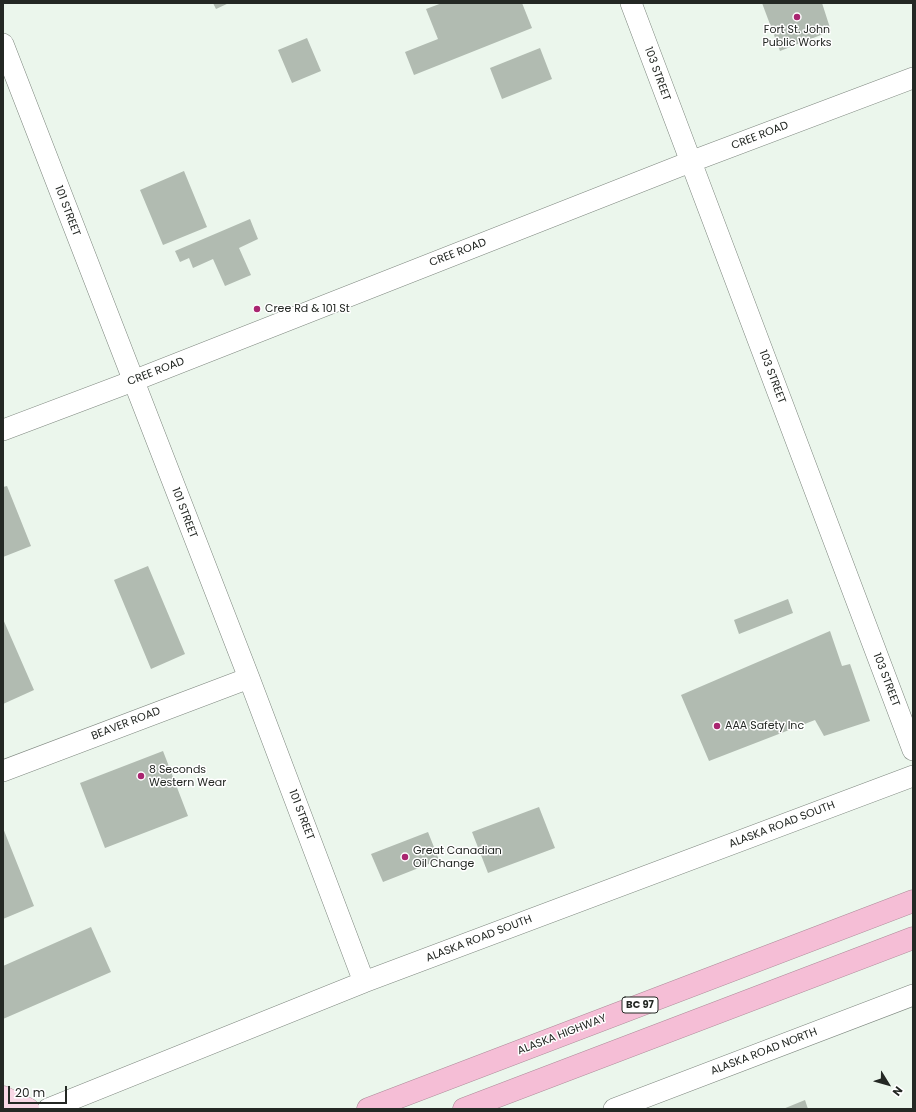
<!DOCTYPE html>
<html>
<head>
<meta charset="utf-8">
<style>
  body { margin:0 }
  #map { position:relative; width:916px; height:1112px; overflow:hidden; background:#ebf6ec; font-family:Poppins,sans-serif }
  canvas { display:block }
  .frame { position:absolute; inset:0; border:4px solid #242824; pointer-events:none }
  .north { position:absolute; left:868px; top:1064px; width:40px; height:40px; -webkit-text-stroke:3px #fff; paint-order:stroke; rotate:127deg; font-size:11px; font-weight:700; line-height:16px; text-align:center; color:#242824 }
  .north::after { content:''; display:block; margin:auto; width:14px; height:18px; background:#242824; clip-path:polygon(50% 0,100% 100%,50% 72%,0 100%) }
  .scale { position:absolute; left:8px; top:1086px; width:59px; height:18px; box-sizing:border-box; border:2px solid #242824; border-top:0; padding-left:5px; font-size:12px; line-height:14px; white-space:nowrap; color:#242824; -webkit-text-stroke:3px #fff; paint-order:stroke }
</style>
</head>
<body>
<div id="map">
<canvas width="916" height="1112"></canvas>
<div class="frame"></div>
<div class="north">N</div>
<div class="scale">20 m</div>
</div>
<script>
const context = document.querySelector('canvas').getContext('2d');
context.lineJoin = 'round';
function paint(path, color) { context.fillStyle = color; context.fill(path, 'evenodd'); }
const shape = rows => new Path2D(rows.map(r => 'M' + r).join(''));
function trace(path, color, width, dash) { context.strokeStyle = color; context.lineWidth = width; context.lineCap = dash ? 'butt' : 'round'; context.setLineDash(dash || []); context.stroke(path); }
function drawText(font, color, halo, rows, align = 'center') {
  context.font = font + ' Poppins,sans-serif'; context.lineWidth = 3; context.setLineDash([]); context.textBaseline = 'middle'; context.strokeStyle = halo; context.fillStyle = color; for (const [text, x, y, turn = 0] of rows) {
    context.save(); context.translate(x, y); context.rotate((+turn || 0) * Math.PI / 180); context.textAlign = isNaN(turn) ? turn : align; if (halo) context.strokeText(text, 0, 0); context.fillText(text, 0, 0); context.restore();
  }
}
paint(shape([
  [213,3,229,3,216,9],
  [442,3,522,3,532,28,414,75,405,52,438,39,426,9],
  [762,3,822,3,831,31,780,51],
  [307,38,321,71,292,83,278,50],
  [540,48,552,79,502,99,490,68],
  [184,171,207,227,163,245,140,190],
  [250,219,258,239,239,248,251,275,225,286,213,259,193,268,189,258,180,262,175,251],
  [7,486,31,546,3,557,3,487],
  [148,566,185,654,151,669,114,580],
  [788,599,793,613,739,634,734,620],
  [3,619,34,690,3,704],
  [830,631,842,666,850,664,870,721,824,736,815,720,709,761,681,695],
  [163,751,188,816,105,848,80,783],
  [539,807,555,848,488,873,472,832],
  [3,828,34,906,3,919],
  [428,832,439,860,383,882,371,854],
  [91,927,111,972,3,1019,3,966],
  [805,1100,808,1109,783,1109]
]), '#b1bbb1');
const minor = shape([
  [631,3,913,750],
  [3,44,249,678,364,982],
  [3,430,133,381,690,162,913,78],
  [3,771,249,678],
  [48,1109,364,982,913,776],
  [614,1109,913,995]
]);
const major = shape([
  [3,1097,28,1109]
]);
const highway = shape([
  [368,1109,913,901],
  [464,1109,913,938]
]);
trace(minor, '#7e877f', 22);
trace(major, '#ac8a98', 23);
trace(highway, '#ac8a98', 23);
trace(minor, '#fff', 21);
trace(major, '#f9d8e6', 22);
trace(highway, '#f5bed6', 22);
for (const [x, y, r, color] of [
  [797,17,4,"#a92570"],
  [257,309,4,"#a92570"],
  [717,726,4,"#a92570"],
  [141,776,4,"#a92570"],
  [405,857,4,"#a92570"]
]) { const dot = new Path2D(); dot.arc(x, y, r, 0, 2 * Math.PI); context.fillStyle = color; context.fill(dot); trace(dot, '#fff', 1.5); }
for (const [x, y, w] of [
  [640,1005,36]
]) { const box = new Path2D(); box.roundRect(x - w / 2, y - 8, w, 16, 3); context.fillStyle = '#fff'; context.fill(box); trace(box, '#242824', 1); }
drawText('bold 10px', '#242824', null, [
  ["BC 97",640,1005]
]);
drawText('11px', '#242824', '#fff', [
  ["Fort St. John",797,30,"center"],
  ["Public Works",797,43,"center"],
  ["Cree Rd & 101 St",265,309],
  ["AAA Safety Inc",725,726],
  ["8 Seconds",149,770],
  ["Western Wear",149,783],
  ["Great Canadian",413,851],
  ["Oil Change",413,864]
], 'left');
drawText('11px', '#242824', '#fff', [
  ["103 STREET",657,74,70],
  ["CREE ROAD",760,136,-21],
  ["101 STREET",67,211,69],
  ["CREE ROAD",458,253,-21],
  ["CREE ROAD",156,372,-21],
  ["103 STREET",772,377,69],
  ["101 STREET",184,513,69],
  ["103 STREET",886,680,69],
  ["BEAVER ROAD",126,724,-21],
  ["101 STREET",301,815,69],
  ["ALASKA ROAD SOUTH",782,825,-21],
  ["ALASKA ROAD SOUTH",479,939,-21],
  ["ALASKA HIGHWAY",562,1035,-21],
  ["ALASKA ROAD NORTH",764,1052,-21]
]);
</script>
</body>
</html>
